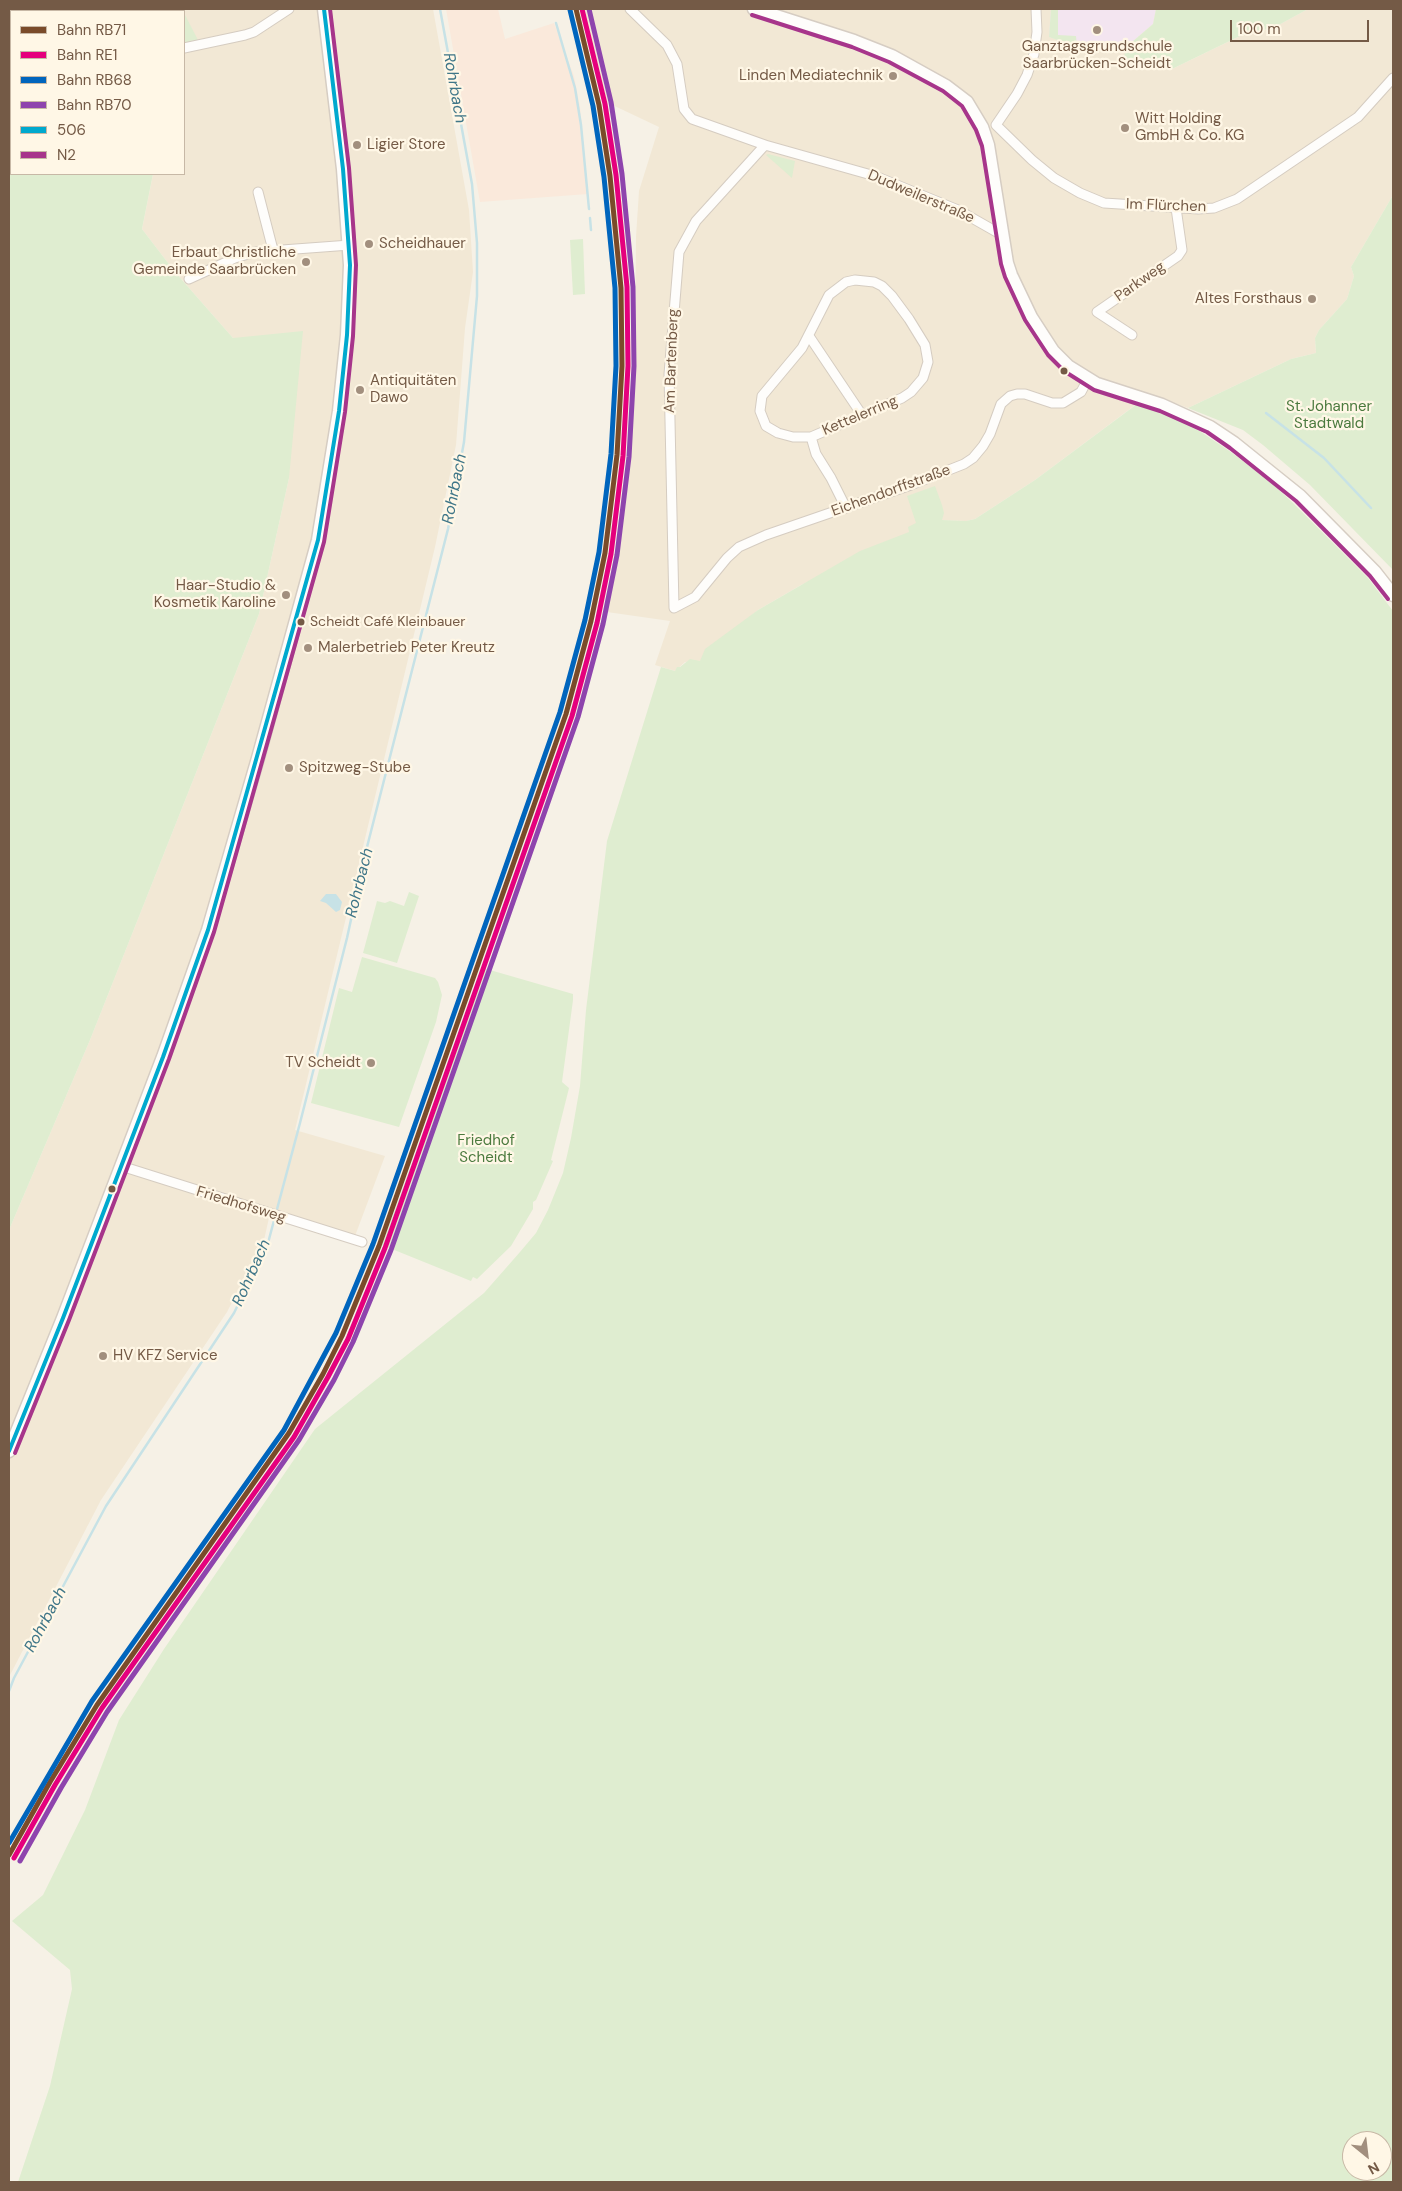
<!DOCTYPE html>
<html>
<head>
<meta charset="utf-8">
<style>
  body { margin:0 }
  #map { position:relative; width:1402px; height:2191px; overflow:hidden; background:#f6f1e6; font-family:"DM Sans",sans-serif }
  canvas { display:block }
  .frame { position:absolute; inset:0; border:10px solid #745a46; pointer-events:none }
  .legend { position:absolute; left:10px; top:10px; width:175px; height:165px; box-sizing:border-box; background:#fff7e6; border:1px solid #c7b8a6; margin:0; padding:6px 9px; list-style:none; font-size:15px; color:#745a46 }
  .legend li { display:flex; align-items:center; gap:10px; height:25px }
  .legend b { width:25px; border:1px solid #c7b8a6 }
  .north { position:absolute; left:1342px; top:2131px; width:50px; height:50px; box-sizing:border-box; background:#fff7e6; border:1px solid #c7b8a6; border-radius:50%; rotate:151deg; font-size:14px; font-weight:700; line-height:20px; text-align:center; color:#745a46 }
  .north::after { content:''; display:block; margin:auto; width:18px; height:22px; background:#a28f7e; clip-path:polygon(50% 0,100% 100%,50% 72%,0 100%) }
  .scale { position:absolute; left:1230px; top:20px; width:139px; height:22px; box-sizing:border-box; border:2px solid #745a46; border-top:0; padding-left:6px; font-size:15px; line-height:18px; white-space:nowrap; color:#745a46; -webkit-text-stroke:4px #fff7e6; paint-order:stroke }
</style>
</head>
<body>
<div id="map">
<canvas width="1402" height="2191"></canvas>
<div class="frame"></div>
<ul class="legend">
<li><b style="height:6px;background:#7a4b2a"></b>Bahn RB71</li>
<li><b style="height:6px;background:#e5007d"></b>Bahn RE1</li>
<li><b style="height:6px;background:#0065bd"></b>Bahn RB68</li>
<li><b style="height:6px;background:#8e44ad"></b>Bahn RB70</li>
<li><b style="height:6px;background:#00a9ce"></b>506</li>
<li><b style="height:6px;background:#a7358b"></b>N2</li>
</ul>
<div class="north">N</div>
<div class="scale">100 m</div>
</div>
<script>
const context = document.querySelector('canvas').getContext('2d');
context.lineJoin = 'round';
function paint(path, color) { context.fillStyle = color; context.fill(path, 'evenodd'); }
const shape = rows => new Path2D(rows.map(r => 'M' + r).join(''));
function trace(path, color, width, dash) { context.strokeStyle = color; context.lineWidth = width; context.lineCap = dash ? 'butt' : 'round'; context.setLineDash(dash || []); context.stroke(path); }
function drawText(font, color, halo, rows, align = 'center') {
  context.font = font + ' "DM Sans",sans-serif'; context.lineWidth = 4.5; context.setLineDash([]); context.textBaseline = 'middle'; context.strokeStyle = halo; context.fillStyle = color; for (const [text, x, y, turn = 0] of rows) {
    context.save(); context.translate(x, y); context.rotate((+turn || 0) * Math.PI / 180); context.textAlign = isNaN(turn) ? turn : align; if (halo) context.strokeText(text, 0, 0); context.fillText(text, 0, 0); context.restore();
  }
}
paint(shape([
  [181,9,433,9,469,210,473,272,465,328,456,445,435,547,295,1130,385,1156,355,1236,271,1209,264,1240,227,1312,101,1500,9,1677,9,1230,90,1040,259,614,289,478,233,338,175,272,142,229,153,174,184,174,184,43,197,40],
  [584,9,1156,9,1153,24,1125,48,1172,69,1240,36,1275,27,1308,9,1393,9,1393,195,1351,267,1354,276,1347,299,1319,330,1315,338,1316,353,1291,359,1188,408,1150,394,1035,480,975,519,966,521,941,520,801,585,758,610,700,661,685,662,675,671,655,665,670,621,607,612,618,561,635,374,636,237,639,191,659,127,604,101]
]), '#f2e8d5');
paint(shape([
  [446,9,498,9,505,39,554,23,574,76,580,107,588,194,480,202]
]), '#fae9db');
paint(shape([
  [1051,9,1156,9,1153,24,1125,48,1088,50,1049,37]
]), '#f3e5f0');
paint(shape([
  [9,9,181,9,183,11,11,11,11,174,153,174,142,229,175,272,233,338,303,331,289,478,259,614,90,1040,9,1230],
  [1051,9,1058,9,1058,35,1076,36,1077,47,1049,37],
  [1156,9,1308,9,1275,27,1240,36,1172,69,1124,62,1125,48,1153,24],
  [184,13,198,40,184,43],
  [768,154,795,161,792,178,766,155],
  [1393,195,1393,570,1310,485,1263,445,1243,430,1188,408,1291,359,1316,353,1315,338,1319,330,1347,299,1354,276,1351,267],
  [583,239,585,294,573,295,570,240],
  [1137,404,1161,410,1180,418,1228,450,1267,479,1293,503,1368,578,1393,611,1393,2182,18,2182,50,2086,72,1989,70,1970,12,1921,43,1895,85,1810,119,1720,164,1649,315,1429,484,1293,520,1252,536,1233,548,1210,563,1173,571,1138,580,1086,586,1010,607,841,661,667,675,671,677,667,680,667,690,659,700,661,705,649,758,610,860,551,909,532,908,527,916,523,907,496,935,486,942,505,944,513,942,520,966,521,975,519,1035,480],
  [1352,2141,1382,2141,1382,2171,1352,2171],
  [409,892,419,896,397,963,363,953,377,901,385,903,390,901,404,906],
  [362,957,435,978,438,982,442,995,436,1022,399,1127,311,1103,339,988,352,992],
  [483,968,573,994,573,1000,562,1082,569,1088,551,1160,553,1161,536,1200,533,1202,533,1209,511,1246,477,1279,473,1277,471,1281,382,1245]
]), '#dfedd0');
paint(shape([
  [326,894,336,894,342,902,340,910,336,912,326,903,320,901]
]), '#c7e2e6');
trace(shape([
  [556,23,575,88,581,125,589,209],
  [590,218,591,230],
  [1266,413,1324,458,1371,508],
  [9,1691,14,1678,106,1506,234,1313,268,1243,300,1123,347,938,366,851,448,529,464,442,477,296,477,243,472,184,440,9]
]), '#c7e2e6', 2.5);
const street = shape([
  [630,9,667,45,677,64,684,109,692,119,765,145,875,176,958,210,1002,235],
  [184,48,245,35,254,32,289,9],
  [996,125,1032,160,1054,178,1080,193,1104,203,1198,209,1214,208,1237,199,1358,117,1393,78],
  [996,125,1017,94,1027,75,1034,54,1037,32,1036,9],
  [765,145,696,221,679,252,669,374,674,608,695,597,727,558,739,547,766,535,911,485,964,464,973,458,983,446,990,434,1001,404,1010,396,1017,394,1025,394,1052,403,1063,403,1081,392,1088,379],
  [258,192,273,250],
  [189,279,235,258,255,252,350,245],
  [855,280,874,282,882,286,892,296,909,319,925,345,928,362,923,378,911,392,902,398,811,437,793,437,778,433,766,426,760,411,762,396,802,348,829,295,846,282,855,280],
  [1132,335,1097,312,1178,256,1182,250,1176,208],
  [809,336,862,415],
  [811,437,816,454,831,478,846,508],
  [121,1166,362,1242]
]);
const secondary = shape([
  [754,9,854,41,892,56,946,86,967,102,982,127,988,145,1007,263,1011,275,1031,317,1053,351,1068,366,1097,384,1162,405,1210,427,1234,443,1300,496,1375,572,1393,595],
  [9,1451,63,1318,163,1057,208,930,258,758,318,540,339,411,347,335,350,265,343,169,324,9]
]);
trace(street, '#d5ccc1', 11);
trace(secondary, '#d6cdc3', 15);
trace(street, '#fefdfb', 9);
trace(secondary, '#fefdfb', 12);
trace(shape([
  [9,1451,63,1318,163,1057,208,930,318,540,339,411,347,335,350,265,343,169,324,9]
]), '#00a9ce', 4);
trace(shape([
  [752,15,852,47,889,62,943,91,962,106,976,130,982,146,1001,264,1005,277,1025,320,1048,355,1064,371,1094,390,1160,411,1207,432,1230,448,1296,501,1370,576,1388,599],
  [15,1453,69,1320,169,1059,214,932,324,542,345,412,353,336,356,265,349,168,330,9]
]), '#a7358b', 4);
trace(shape([
  [9,1855,50,1782,97,1705,289,1433,323,1374,342,1336,379,1246,566,714,591,621,605,553,617,455,622,366,621,288,610,176,599,105,576,9]
]), '#7a4b2a', 5);
trace(shape([
  [14,1858,55,1785,102,1708,294,1437,328,1377,348,1339,385,1248,572,716,597,623,611,554,623,456,628,366,627,287,616,175,605,104,582,9]
]), '#e5007d', 5);
trace(shape([
  [9,1843,92,1701,284,1430,336,1333,373,1244,560,712,585,620,599,552,611,454,616,366,615,288,604,177,593,106,570,10]
]), '#0065bd', 5);
trace(shape([
  [20,1861,61,1788,107,1712,299,1440,334,1380,353,1342,391,1250,578,717,603,624,617,555,629,457,634,366,633,287,622,174,611,102,589,9]
]), '#8e44ad', 5);
for (const [x, y, r, color] of [
  [1097,30,5,"#a28f7e"],
  [893,76,5,"#a28f7e"],
  [1125,128,5,"#a28f7e"],
  [357,145,5,"#a28f7e"],
  [369,244,5,"#a28f7e"],
  [306,262,5,"#a28f7e"],
  [1312,299,5,"#a28f7e"],
  [1064,371,4.5,"#745a46"],
  [360,390,5,"#a28f7e"],
  [286,595,5,"#a28f7e"],
  [301,622,4.5,"#745a46"],
  [308,648,5,"#a28f7e"],
  [289,768,5,"#a28f7e"],
  [371,1063,5,"#a28f7e"],
  [112,1189,4.5,"#745a46"],
  [103,1356,5,"#a28f7e"]
]) { const dot = new Path2D(); dot.arc(x, y, r, 0, 2 * Math.PI); context.fillStyle = color; context.fill(dot); trace(dot, '#fff7e6', 2); }
drawText('14px', '#745a46', '#fff7e6', [
  ["Scheidt Café Kleinbauer",310,622]
], 'left');
drawText('15px', '#745a46', '#fff7e6', [
  ["Ganztagsgrundschule",1097,47,"center"],
  ["Saarbrücken-Scheidt",1097,64,"center"],
  ["Linden Mediatechnik",883,76,"right"],
  ["Witt Holding",1135,119],
  ["GmbH & Co. KG",1135,136],
  ["Ligier Store",367,145],
  ["Scheidhauer",379,244],
  ["Erbaut Christliche",296,253,"right"],
  ["Gemeinde Saarbrücken",296,270,"right"],
  ["Altes Forsthaus",1302,299,"right"],
  ["Antiquitäten",370,381],
  ["Dawo",370,398],
  ["Haar-Studio &",276,586,"right"],
  ["Kosmetik Karoline",276,603,"right"],
  ["Malerbetrieb Peter Kreutz",318,648],
  ["Spitzweg-Stube",299,768],
  ["TV Scheidt",361,1063,"right"],
  ["HV KFZ Service",113,1356]
], 'left');
drawText('15px', '#745a46', '#fff7e6', [
  ["Dudweilerstraße",921,197,23],
  ["Im Flürchen",1166,206,2],
  ["Parkweg",1140,282,-35],
  ["Am Bartenberg",672,361,-88],
  ["Kettelerring",860,416,-23],
  ["Eichendorffstraße",891,491,-20],
  ["Friedhofsweg",241,1205,17]
]);
drawText('15px', '#4b7a3e', '#fff7e6', [
  ["St. Johanner",1329,407],
  ["Stadtwald",1329,424],
  ["Friedhof",486,1141],
  ["Scheidt",486,1158]
]);
drawText('italic 16px', '#3f7688', '#fff7e6', [
  ["Rohrbach",454,88,80],
  ["Rohrbach",455,489,-79],
  ["Rohrbach",360,883,-76],
  ["Rohrbach",252,1273,-66],
  ["Rohrbach",46,1620,-62]
]);
</script>
</body>
</html>
